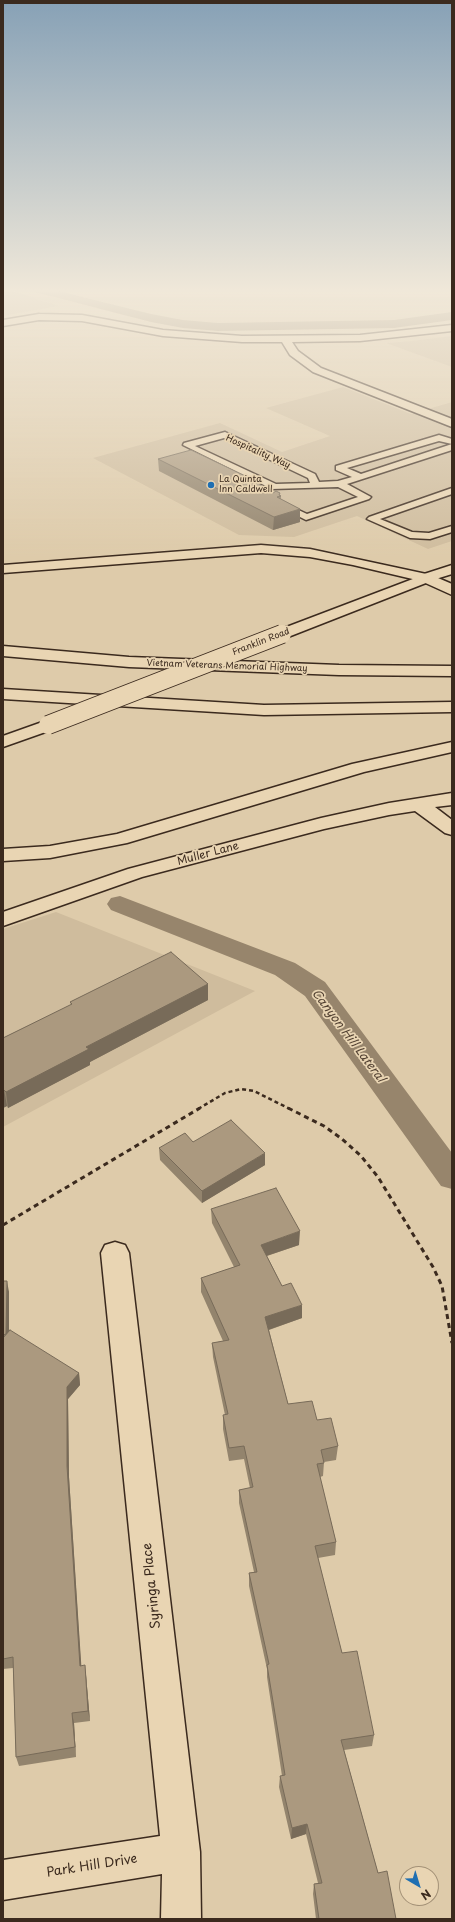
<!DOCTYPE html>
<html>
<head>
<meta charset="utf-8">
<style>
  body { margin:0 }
  #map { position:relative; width:455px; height:1922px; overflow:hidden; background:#decbaa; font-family:"Playpen Sans",sans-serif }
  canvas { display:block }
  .frame { position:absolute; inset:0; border:4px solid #3b2a1e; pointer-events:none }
  .north { position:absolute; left:399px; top:1866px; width:40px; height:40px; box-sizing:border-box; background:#e9d5b3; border:1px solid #a39177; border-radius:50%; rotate:142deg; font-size:11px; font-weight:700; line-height:16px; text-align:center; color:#3b2a1e }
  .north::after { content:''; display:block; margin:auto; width:14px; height:18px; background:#1f6fb2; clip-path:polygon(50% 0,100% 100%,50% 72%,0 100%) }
</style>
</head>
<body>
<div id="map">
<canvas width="455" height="1922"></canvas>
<div class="frame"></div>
<div class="north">N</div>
</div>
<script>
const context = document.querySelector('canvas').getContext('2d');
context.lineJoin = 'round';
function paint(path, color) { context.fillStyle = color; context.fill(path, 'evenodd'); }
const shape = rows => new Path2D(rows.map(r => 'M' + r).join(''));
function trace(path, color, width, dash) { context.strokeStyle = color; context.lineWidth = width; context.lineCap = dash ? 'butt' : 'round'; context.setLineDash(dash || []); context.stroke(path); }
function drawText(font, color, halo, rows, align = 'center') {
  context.font = font + ' "Playpen Sans",sans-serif'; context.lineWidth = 3.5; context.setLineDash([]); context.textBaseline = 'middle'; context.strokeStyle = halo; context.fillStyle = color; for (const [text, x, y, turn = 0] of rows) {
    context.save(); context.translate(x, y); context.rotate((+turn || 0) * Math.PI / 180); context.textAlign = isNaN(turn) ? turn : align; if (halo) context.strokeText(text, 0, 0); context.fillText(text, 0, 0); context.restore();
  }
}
paint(shape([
  [3,290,9,290,59,306,3,316],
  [452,336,452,367,386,343,411,341],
  [343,387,411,414,452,402,452,541,428,549,357,516,294,537,239,535,93,458,220,423,282,452,330,436,266,408],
  [56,912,255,991,3,1127,3,929]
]), '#cfbc9d');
paint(shape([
  [33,290,54,290,151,314,183,320,218,323,394,320,452,312,452,320,394,328,218,331,183,328,151,322,35,292,33,290],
  [120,896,295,963,325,982,452,1153,452,1189,441,1186,305,996,275,975,111,910,107,904,111,898,120,896]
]), '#97856c');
const service = shape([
  [225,432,315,474,319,482,338,481,352,477,336,470,336,466,439,435,452,439,452,450,347,484,371,497,369,499,306,520,280,507,285,504,288,505,307,514,358,497,338,487,272,489,183,445,184,443,225,432],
  [224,438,308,478,310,483,276,484,195,446,224,438],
  [439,441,452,444,361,474,347,468,439,441],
  [452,488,452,494,380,519,412,532,429,533,452,526,452,532,430,539,410,538,367,519,369,517,452,488]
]);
const minor = shape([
  [39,314,82,315,163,330,242,336,360,335,452,325,452,331,360,341,292,342,298,351,321,368,452,419,452,427,313,372,290,355,282,342,242,342,163,336,82,321,39,320,3,326,3,320,39,314],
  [452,793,452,805,435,807,452,820,452,835,445,833,415,811,389,815,324,829,142,877,3,926,3,912,128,869,321,818,389,803,452,793],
  [115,1242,125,1245,129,1253,200,1852,201,1919,161,1919,162,1874,3,1900,3,1860,160,1836,101,1253,105,1245,115,1242]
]);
const secondary = shape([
  [452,565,452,574,426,582,421,581,419,578,421,575,452,565]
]);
const primary = shape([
  [426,574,431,575,433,578,431,581,288,637,282,639,276,637,274,634,276,631,426,574],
  [48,720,54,721,57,725,54,729,3,747,3,736,48,720]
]);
const motorway = shape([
  [261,545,310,549,431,575,452,584,452,595,421,581,353,565,310,557,261,553,3,573,3,565,261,545],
  [3,646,129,657,339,665,452,666,452,676,339,675,129,667,3,656,3,646],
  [3,689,264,705,452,702,452,712,264,715,3,699,3,689],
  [452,742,452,752,364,772,127,843,50,858,3,861,3,849,50,846,117,834,352,764,452,742]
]);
trace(service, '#3b2a1e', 3);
trace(minor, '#3b2a1e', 3);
trace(secondary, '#3b2a1e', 3);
trace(primary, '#3b2a1e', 3);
trace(motorway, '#3b2a1e', 3);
trace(shape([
  [198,1109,225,1093,241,1089,254,1091,290,1109]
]), '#3b2a1e', 2.5, [4, 3]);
trace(shape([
  [288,1108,324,1126,342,1139,361,1156,378,1177,433,1267,442,1286,452,1343],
  [3,1225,200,1108]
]), '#3b2a1e', 3, [5, 4]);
paint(service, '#e9d5b3');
paint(minor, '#e9d5b3');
paint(secondary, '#e9d5b3');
paint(primary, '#e9d5b3');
paint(motorway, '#e9d5b3');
const primaryBridge = shape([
  [48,725,282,634]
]);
trace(primaryBridge, '#3b2a1e', 20, []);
trace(primaryBridge, '#e9d5b3', 18);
paint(shape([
  [158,459,260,486,269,492,273,493,281,496,281,499,300,522,273,530,159,471],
  [208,984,208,1000,90,1062,90,1065,8,1108,7,1106,3,1108,3,1038,71,1005,70,1002],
  [193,1142,265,1165,202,1203,160,1160,159,1148],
  [211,1209,299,1245,267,1256,282,1286,302,1318,269,1330,288,1404,317,1420,338,1446,336,1460,324,1462,323,1476,320,1477,336,1542,335,1555,318,1558,342,1653,374,1735,372,1746,344,1750,378,1873,396,1919,316,1919,313,1894,314,1884,318,1883,306,1834,291,1839,279,1787,280,1776,282,1776,267,1677,267,1669,249,1586,249,1573,254,1572,239,1503,239,1490,250,1488,244,1459,229,1461,223,1429,223,1415,225,1415,213,1357,212,1343,223,1341,201,1292,201,1278,234,1267,212,1223],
  [3,1281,9,1292,9,1332,79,1373,80,1385,68,1399,69,1477,81,1666,86,1675,90,1721,74,1723,76,1757,19,1766,16,1757,13,1668,3,1669]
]), '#93846d');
paint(shape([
  [300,509,300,522,273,530,274,517],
  [208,984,208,1000,90,1062,90,1065,8,1108,6,1092,86,1047],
  [4,1090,7,1106,3,1108,3,1091],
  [265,1153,265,1165,202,1203,202,1191],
  [300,1231,299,1245,260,1258,261,1245],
  [7,1281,9,1292,9,1346,6,1334],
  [302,1305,302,1318,265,1331,265,1317],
  [79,1373,80,1385,68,1399,69,1477,82,1676,80,1666,67,1466,67,1387],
  [85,1665,86,1675,90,1721,88,1711],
  [72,1713,74,1723,76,1757,75,1747],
  [307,1824,306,1834,291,1839,292,1828]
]), '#786b59');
const building = shape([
  [191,450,260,483,260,486,269,492,273,493,276,491,280,493,279,495,281,496,277,497,300,509,274,517,158,459,191,450],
  [171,952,208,984,86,1047,89,1049,6,1092,4,1090,3,1091,3,1038,72,1004,70,1002,171,952],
  [231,1120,265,1153,202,1191,159,1148,185,1133,193,1142,231,1120],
  [276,1188,300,1231,261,1245,282,1286,291,1283,302,1305,265,1317,288,1404,312,1401,317,1420,331,1418,338,1446,321,1450,324,1463,317,1464,336,1542,315,1546,342,1653,357,1651,374,1735,341,1740,378,1873,387,1871,396,1919,319,1919,314,1884,322,1883,307,1824,292,1828,280,1776,285,1775,267,1665,269,1664,249,1573,257,1572,239,1490,253,1487,244,1446,229,1448,223,1415,228,1414,212,1343,229,1340,201,1278,240,1265,211,1209,276,1188],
  [3,1281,7,1281,6,1334,3,1335,3,1281],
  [10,1330,79,1373,67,1387,67,1466,80,1666,85,1665,88,1711,72,1713,75,1747,16,1757,13,1657,3,1659,3,1338,10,1330]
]);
paint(building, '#ab997f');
trace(building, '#786b59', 1);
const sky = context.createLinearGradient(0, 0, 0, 559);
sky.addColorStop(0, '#87a1b6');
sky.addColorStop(0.52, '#f0e8d9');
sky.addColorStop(1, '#f0e8d900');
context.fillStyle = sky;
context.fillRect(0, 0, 455, 559);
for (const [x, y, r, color] of [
  [211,485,4,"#1f6fb2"]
]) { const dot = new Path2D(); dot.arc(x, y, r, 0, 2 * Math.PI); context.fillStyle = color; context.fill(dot); trace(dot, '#e9d5b3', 1.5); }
drawText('9px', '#3b2a1e', '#e9d5b3', [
  ["Hospitality Way",258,452,24],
  ["Franklin Road",261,642,-21],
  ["Vietnam Veterans Memorial Highway",227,666,2]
]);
drawText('9px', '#3b2a1e', '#e9d5b3', [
  ["La Quinta",219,480],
  ["Inn Caldwell",219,490]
], 'left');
drawText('11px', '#3b2a1e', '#e9d5b3', [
  ["Muller Lane",208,854,-15]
]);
drawText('italic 12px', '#524132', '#e9d5b3', [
  ["Canyon Hill Lateral",348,1036,53]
]);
drawText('13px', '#3b2a1e', '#e9d5b3', [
  ["Syringa Place",152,1586,-96],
  ["Park Hill Drive",92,1866,-9]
]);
</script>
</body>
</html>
